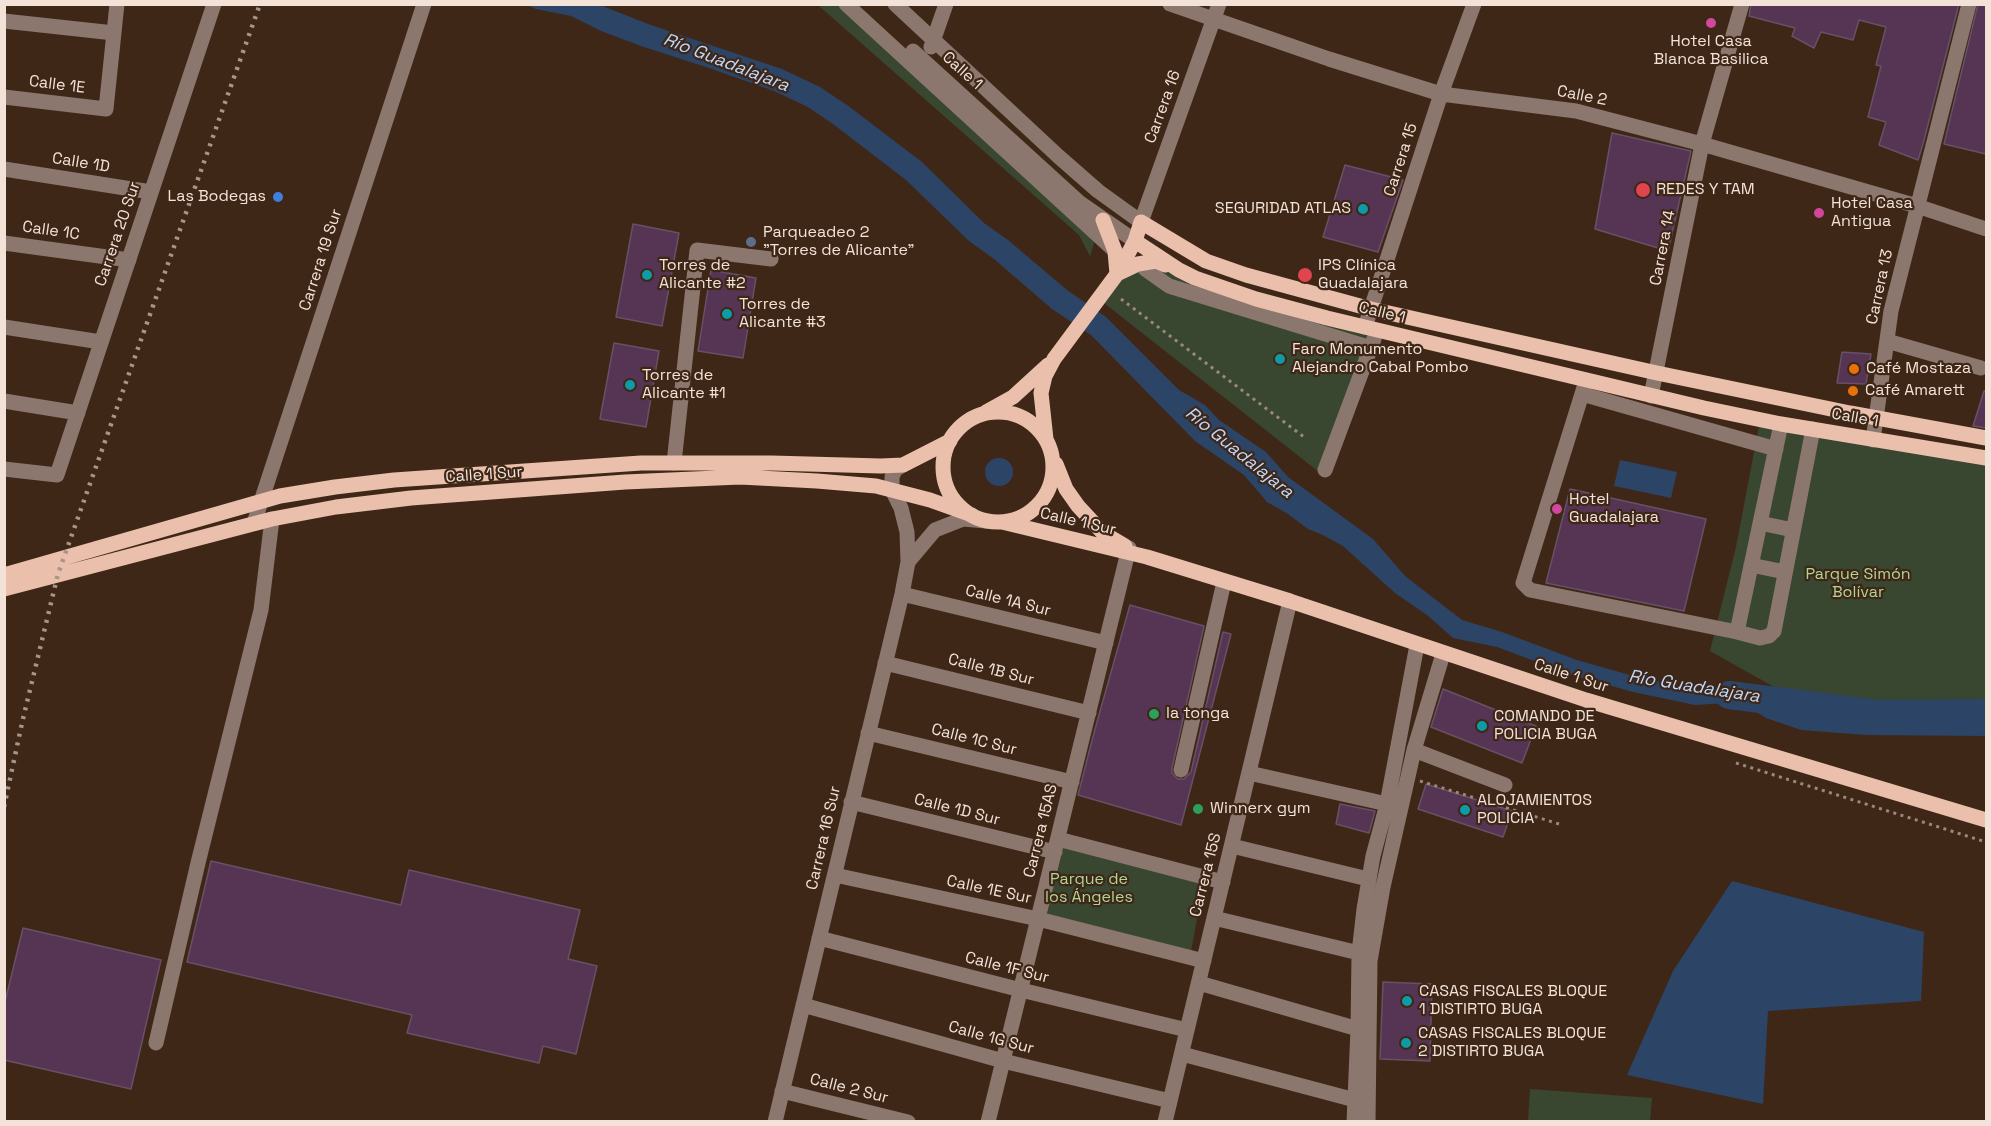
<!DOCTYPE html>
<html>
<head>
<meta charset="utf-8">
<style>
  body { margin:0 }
  #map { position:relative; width:1991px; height:1126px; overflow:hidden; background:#3f2717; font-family:"Space Grotesk",sans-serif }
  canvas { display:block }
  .frame { position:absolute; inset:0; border:6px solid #f2e2d8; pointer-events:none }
</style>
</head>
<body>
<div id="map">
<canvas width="1991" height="1126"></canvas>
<div class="frame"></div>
</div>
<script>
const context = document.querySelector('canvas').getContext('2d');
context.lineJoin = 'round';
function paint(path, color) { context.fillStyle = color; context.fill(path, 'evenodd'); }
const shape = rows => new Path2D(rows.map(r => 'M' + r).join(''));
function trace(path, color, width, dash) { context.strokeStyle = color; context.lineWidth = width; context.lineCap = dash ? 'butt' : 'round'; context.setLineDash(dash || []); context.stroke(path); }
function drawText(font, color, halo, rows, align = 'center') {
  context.font = font + ' "Space Grotesk",sans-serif'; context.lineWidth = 4.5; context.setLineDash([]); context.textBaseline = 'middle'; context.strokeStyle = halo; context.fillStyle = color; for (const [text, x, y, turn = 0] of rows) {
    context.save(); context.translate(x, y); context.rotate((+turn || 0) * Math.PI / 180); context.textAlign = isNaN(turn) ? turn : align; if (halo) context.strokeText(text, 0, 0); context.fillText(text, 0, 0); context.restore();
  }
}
paint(shape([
  [818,5,847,5,1097,233,1090,256,1079,235],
  [1165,267,1374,329,1319,472,1104,303,1123,275,1137,270],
  [1759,426,1986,464,1986,715,1984,717,1911,718,1817,711,1710,651,1736,547],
  [1061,845,1204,882,1191,951,1043,915],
  [1530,1089,1652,1098,1650,1121,1528,1121]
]), '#394731');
paint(shape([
  [527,5,600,5,648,24,782,69,820,87,847,105,922,162,984,223,1008,240,1067,290,1106,317,1179,390,1205,405,1219,420,1266,452,1288,477,1373,539,1405,576,1462,620,1502,632,1577,660,1637,677,1696,689,1728,688,1760,695,1773,704,1804,714,1905,721,1986,721,1986,736,1866,735,1801,730,1766,718,1753,710,1728,703,1695,705,1633,692,1572,675,1497,647,1453,638,1427,615,1395,593,1343,546,1323,535,1308,529,1288,514,1267,502,1244,475,1195,441,1091,335,1052,309,994,259,969,241,906,180,833,124,808,107,774,91,709,68,641,46,601,31,571,16,536,9],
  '985 472a14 14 0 1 1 28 0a14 14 0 1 1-28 0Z',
  [1620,460,1677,472,1671,498,1614,486],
  [1732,881,1924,932,1921,1001,1768,1011,1763,1104,1627,1075,1673,971]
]), '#2c4466');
trace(shape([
  [1729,695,1878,714,1986,713]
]), '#2c4466', 28);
const building = shape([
  [1751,4,1959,4,1923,144,1918,160,1879,145,1886,122,1868,117,1881,66,1876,65,1886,27,1859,20,1853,40,1821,32,1814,48,1792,36,1795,28,1749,16,1751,4],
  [1978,4,1986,4,1986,154,1944,144,1978,4],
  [1612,133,1691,151,1668,251,1595,229,1612,133],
  [1345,165,1403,180,1378,252,1323,237,1345,165],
  [633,224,679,233,662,326,616,317,633,224],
  [711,270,756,278,743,358,698,351,711,270],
  [614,343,659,351,646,427,600,419,614,343],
  [1842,352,1871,354,1866,384,1837,383,1842,352],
  [1984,391,1986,392,1986,428,1973,426,1984,391],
  [1570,489,1706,519,1684,611,1546,583,1570,489],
  [1130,605,1204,626,1172,768,1172,773,1178,779,1184,779,1191,772,1223,632,1231,634,1181,825,1078,795,1095,729,1130,605],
  [1443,689,1536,726,1522,763,1431,727,1443,689],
  [1426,784,1512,811,1503,837,1418,809,1426,784],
  [1340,804,1375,811,1369,833,1336,824,1340,804],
  [211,861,401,905,409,870,580,910,568,959,597,966,576,1054,543,1046,539,1063,407,1033,412,1015,187,962,211,861],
  [23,928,161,960,131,1089,4,1060,4,1006,23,928],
  [1383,982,1432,984,1430,1061,1380,1059,1383,982]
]);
paint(building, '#553553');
trace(building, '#685065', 1.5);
trace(shape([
  [1121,299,1304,437],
  [1736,763,1986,842],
  [1420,781,1559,824]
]), '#9b887b', 3, [3, 4.5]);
trace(shape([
  [846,4,1115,251],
  [895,4,1058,156,1098,191,1141,222,1219,4],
  [1170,4,1329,59,1441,94,1576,111,1702,144,1917,206,1986,229],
  [4,21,114,33],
  [931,47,946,4],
  [913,51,1080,203,1135,241],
  [4,97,106,109,117,4],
  [4,169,151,192],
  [4,243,129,260],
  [1145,269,1169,286,1371,348],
  [4,327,101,342],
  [1365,327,1441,94,1474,4],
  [1887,341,1981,368],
  [1586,381,1523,583,1530,590,1737,632],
  [1582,394,1776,449],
  [1651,396,1702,144,1742,4],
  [4,401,78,413],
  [1781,424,1737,632,1760,638,1769,636,1774,631,1813,429],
  [1873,440,1891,311,1969,4],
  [674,463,697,250,771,259],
  [4,469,57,475,214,4],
  [1325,470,1374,339],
  [254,523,424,4],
  [1760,523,1793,530],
  [908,562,935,530,963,519,986,521],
  [1751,565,1785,572],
  [902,594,1106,643],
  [885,663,1089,713],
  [868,733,1072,782],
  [1414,750,1505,785],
  [1181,770,1224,582],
  [1249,773,1387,804],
  [851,802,1055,852],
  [1058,839,1223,882],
  [1232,846,1368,879],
  [835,875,1038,919,1204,961],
  [1214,918,1359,953],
  [819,938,1021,990,1187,1030],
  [1199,983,1358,1029],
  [803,1005,1003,1061,1170,1101],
  [156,1043,198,863,261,610,272,519],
  [1182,1054,1355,1100],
  [782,1091,908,1122],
  [775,1122,902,594,908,562,907,532,901,508,892,490,892,477,895,470,903,465],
  [988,1122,1129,548],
  [1165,1122,1290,601],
  [1354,1122,1358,1029,1359,953,1364,909,1373,856,1387,804,1417,645],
  [1368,1122,1370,961,1383,887,1414,750,1443,654]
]), '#8b776d', 15);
trace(shape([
  [1103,220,1115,251,1117,274],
  [1135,241,1179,270,1195,278,1256,299,1327,318,1704,408,1781,424,1986,458],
  [1117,274,1138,264,1156,261,1165,265],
  [986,412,1013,397,1048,365],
  '943 467a55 55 0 1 1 110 0a55 55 0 1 1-110 0Z',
  [1046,439,1041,393,1045,376,1054,359,1117,274,1135,241,1141,222,1206,261,1246,275,1371,309,1657,373,1850,413,1986,438],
  [1056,464,1066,489,1078,506,1103,533,1125,546],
  [1002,522,1147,557,1290,601,1586,700,1986,820],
  [4,575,280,496,335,487,394,480,641,463,771,463,881,466,903,465,950,441],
  [4,589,272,519,336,507,411,498,625,482,740,477,817,481,876,486,930,500,972,515]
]), '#eac0ac', 15);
trace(shape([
  [4,807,22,723,58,574,260,4]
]), '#a89588', 4.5, [3, 6]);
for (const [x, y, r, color] of [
  [1711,23,6,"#d1479c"],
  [1643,190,8,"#e0444e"],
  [278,197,6,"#3f7fe0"],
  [1363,209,6,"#0f9aa8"],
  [1819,213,6,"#d1479c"],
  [751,242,6,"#5c6f8a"],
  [647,275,6,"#0f9aa8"],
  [1305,275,8,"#e0444e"],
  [727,314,6,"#0f9aa8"],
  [1280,359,6,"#0f9aa8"],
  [1854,369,6,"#e8710a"],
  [630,385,6,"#0f9aa8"],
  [1853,391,6,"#e8710a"],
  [1557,509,6,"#d1479c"],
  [1154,714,6,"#2e9e5b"],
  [1482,726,6,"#0f9aa8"],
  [1198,809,6,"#2e9e5b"],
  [1465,810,6,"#0f9aa8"],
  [1407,1001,6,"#0f9aa8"],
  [1406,1043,6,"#0f9aa8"]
]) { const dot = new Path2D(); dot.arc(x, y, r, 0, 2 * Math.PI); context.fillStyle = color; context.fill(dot); trace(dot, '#3f2717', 2); }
drawText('16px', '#f2e2d8', '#3f2717', [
  ["Hotel Casa",1711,42,"center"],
  ["Blanca Basilica",1711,60,"center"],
  ["REDES Y TAM",1656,190],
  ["Las Bodegas",266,197,"right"],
  ["Hotel Casa",1831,204],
  ["Antigua",1831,222],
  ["SEGURIDAD ATLAS",1351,209,"right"],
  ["Parqueadeo 2",763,233],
  ["\"Torres de Alicante\"",763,251],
  ["Torres de",659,266],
  ["Alicante #2",659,284],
  ["IPS Clínica",1318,266],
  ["Guadalajara",1318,284],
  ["Torres de",739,305],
  ["Alicante #3",739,323],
  ["Faro Monumento",1292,350],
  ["Alejandro Cabal Pombo",1292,368],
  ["Café Mostaza",1866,369],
  ["Torres de",642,376],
  ["Alicante #1",642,394],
  ["Café Amarett",1865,391],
  ["Hotel",1569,500],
  ["Guadalajara",1569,518],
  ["la tonga",1166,714],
  ["COMANDO DE",1494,717],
  ["POLICIA BUGA",1494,735],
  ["ALOJAMIENTOS",1477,801],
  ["POLICIA",1477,819],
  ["Winnerx gym",1210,809],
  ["CASAS FISCALES BLOQUE",1419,992],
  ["1 DISTIRTO BUGA",1419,1010],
  ["CASAS FISCALES BLOQUE",1418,1034],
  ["2 DISTIRTO BUGA",1418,1052]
], 'left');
drawText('16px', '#f2e2d8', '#3f2717', [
  ["Calle 1",962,71,42],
  ["Calle 1E",57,85,7],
  ["Calle 2",1582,96,11],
  ["Carrera 16",1163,107,-70],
  ["Carrera 15",1401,160,-72],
  ["Calle 1D",81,163,9],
  ["Calle 1C",51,231,8],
  ["Carrera 20 Sur",118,234,-71],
  ["Carrera 14",1663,248,-79],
  ["Carrera 19 Sur",321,260,-72],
  ["Carrera 13",1880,287,-78],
  ["Calle 1",1382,313,14],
  ["Calle 1",1855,418,10],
  ["Calle 1 Sur",484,475,-4],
  ["Calle 1 Sur",1078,522,13],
  ["Calle 1A Sur",1008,601,14],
  ["Calle 1B Sur",991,670,14],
  ["Calle 1 Sur",1571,676,18],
  ["Calle 1C Sur",974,740,14],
  ["Calle 1D Sur",957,810,14],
  ["Carrera 15AS",1041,831,-76],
  ["Carrera 16 Sur",824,838,-77],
  ["Carrera 15S",1206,875,-76],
  ["Calle 1E Sur",989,890,12],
  ["Calle 1F Sur",1007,968,14],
  ["Calle 1G Sur",991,1038,15],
  ["Calle 2 Sur",849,1089,14]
]);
drawText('16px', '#aed697', '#3f2717', [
  ["Parque Simón",1858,575],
  ["Bolívar",1858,593],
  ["Parque de",1089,880],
  ["los Ángeles",1089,898]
]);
drawText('italic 18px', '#bed8fc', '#3f2717', [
  ["Río Guadalajara",726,63,21],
  ["Río Guadalajara",1239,453,39],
  ["Río Guadalajara",1694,687,9]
]);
</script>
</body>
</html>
